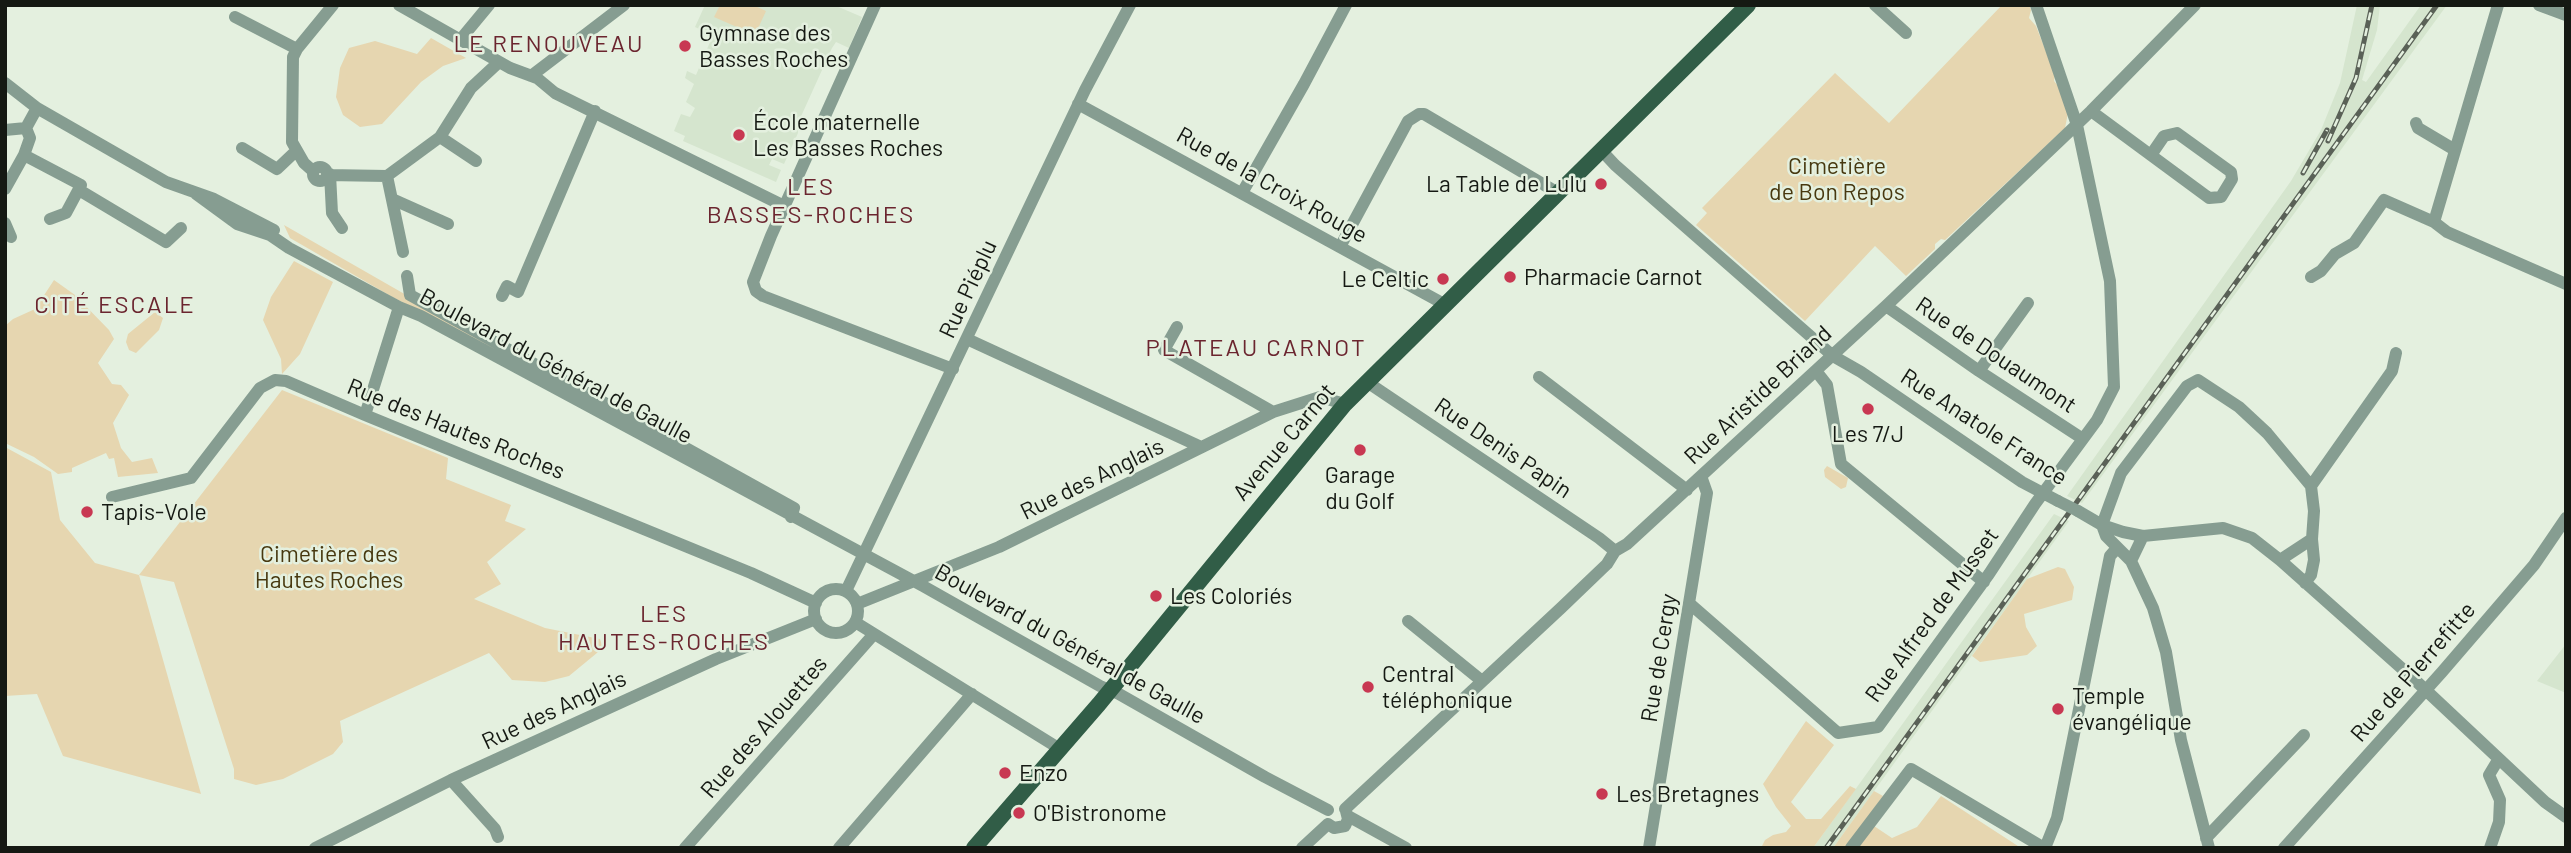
<!DOCTYPE html>
<html>
<head>
<meta charset="utf-8">
<style>
  body { margin:0 }
  #map { position:relative; width:2571px; height:853px; overflow:hidden; background:#e4f0df; font-family:Barlow,sans-serif }
  canvas { display:block }
  .frame { position:absolute; inset:0; border:7px solid #151913; pointer-events:none }
</style>
</head>
<body>
<div id="map">
<canvas width="2571" height="853"></canvas>
<div class="frame"></div>
</div>
<script>
const context = document.querySelector('canvas').getContext('2d');
context.lineJoin = 'round';
function paint(path, color) { context.fillStyle = color; context.fill(path, 'evenodd'); }
const shape = rows => new Path2D(rows.map(r => 'M' + r).join(''));
function trace(path, color, width, dash) { context.strokeStyle = color; context.lineWidth = width; context.lineCap = dash ? 'butt' : 'round'; context.setLineDash(dash || []); context.stroke(path); }
function drawText(font, color, halo, rows, align = 'center') {
  context.font = font + ' Barlow,sans-serif'; context.lineWidth = 5; context.setLineDash([]); context.textBaseline = 'middle'; context.strokeStyle = halo; context.fillStyle = color; for (const [text, x, y, turn = 0] of rows) {
    context.save(); context.translate(x, y); context.rotate((+turn || 0) * Math.PI / 180); context.textAlign = isNaN(turn) ? turn : align; if (halo) context.strokeText(text, 0, 0); context.fillText(text, 0, 0); context.restore();
  }
}
paint(shape([
  [705,5,834,5,862,17,849,48,836,42,832,48,798,123,798,133,784,164,772,159,769,165,781,170,776,182,683,141,685,136,674,131,681,114,690,117,695,108,686,102,694,84,685,78,687,71,696,75,713,35,695,27],
  [2357,5,2380,5,2377,30,2362,80,2366,82,2421,5,2447,5,2082,503,2067,496,2291,181,2321,130,2340,83],
  [2054,514,2069,521,1833,848,1813,848],
  [2566,644,2566,693,2537,681]
]), '#d5e5ce');
paint(shape([
  [720,5,753,5,766,11,755,35,714,17],
  [2002,5,2029,5,2031,10,2029,18,2036,26,2055,75,2054,81,2059,87,2068,113,2065,128,1945,240,1941,239,1935,244,1935,249,1906,276,1875,246,1805,321,1696,225,1707,213,1702,208,1835,73,1889,123],
  [431,38,466,58,443,66,421,82,382,124,360,127,343,115,336,97,340,68,349,48,375,41,417,54],
  [284,225,401,292,581,393,394,298,290,238],
  [294,261,333,282,300,354,282,374,281,359,263,320,271,297],
  [54,280,75,295,109,330,114,339,98,363,112,384,121,385,129,395,113,423,121,448,132,462,152,458,158,473,118,477,114,458,109,459,106,453,72,468,72,472,58,474,34,457,5,443,5,326,13,319,35,309],
  [155,312,163,318,159,330,136,353,129,350,126,342,128,334],
  [282,390,448,458,446,479,511,505,505,521,526,529,487,562,501,584,474,599,545,628,600,639,603,648,569,676,545,682,512,680,489,653,340,721,343,742,333,754,283,779,256,785,234,779,234,769,174,582,139,575,201,794,63,756,37,694,5,696,5,447,51,472,60,520,95,563,139,575],
  [1827,466,1848,478,1846,487,1841,489,1825,477,1824,470],
  [2058,567,2065,569,2074,587,2072,600,2024,614,2026,627,2037,646,2027,655,1980,662,1972,656,2027,579],
  [1806,721,1834,745,1791,802,1806,819,1821,819,1850,786,1856,789,1813,848,1761,848,1765,840,1773,835,1786,832,1791,826,1776,807,1763,784],
  [1874,791,1883,796,1846,848,1833,848],
  [1941,796,2021,848,1858,848,1874,826,1892,838,1917,827]
]), '#e6d6b0');
trace(shape([
  [399,5,510,68,537,78,555,93,784,206],
  [875,5,771,236,753,282,756,291,763,296,953,369],
  [1875,5,1906,33],
  [2498,5,2434,222,2447,232,2566,284],
  [2539,5,2566,15],
  [235,17,297,49],
  [460,40,489,5],
  [531,76,624,5],
  [5,83,37,108,166,182,214,199,274,230],
  [1078,104,1444,304],
  [2091,111,2209,198,2221,197,2232,179,2231,172,2177,133,2164,136,2151,155],
  [2416,123,2418,128,2455,150],
  [5,130,26,128],
  [440,137,476,161],
  [242,148,277,169,296,151],
  [1602,151,1615,165,1833,356,1861,372,2022,482,2058,501],
  [24,155,81,185,66,213,50,219],
  '313 174a7 7 0 1 1 14 0a7 7 0 1 1-14 0Z',
  [313,171,304,163,292,142,293,57,297,49,333,5],
  [330,174,332,213,342,228],
  [327,175,387,176,440,137,471,88,499,62],
  [387,176,403,252],
  [5,189,24,155,30,138,26,128,37,108],
  [79,190,166,242,181,228],
  [1242,193,1304,84,1346,5],
  [196,194,237,224,270,235,289,248,399,307,421,316,923,586,1100,686,1119,694,1265,777,1328,810],
  [392,199,448,224],
  [5,223,11,237],
  [1340,247,1408,121,1419,114,1424,114,1558,193],
  [407,276,410,295,794,508,791,517],
  [2311,277,2321,271,2335,254,2354,243,2384,200,2434,222],
  [502,296,507,286,518,292,595,111],
  [1886,306,1979,371,2083,439],
  [1177,327,1164,350,1273,412],
  [967,339,1201,447],
  [1816,371,1827,385,1841,464,1984,582],
  [1979,371,2028,303],
  [1539,377,1687,490],
  [1367,382,1599,538,1615,551],
  [365,415,399,307],
  [2311,486,2392,371,2396,353],
  [112,497,191,478,260,388,275,380,286,381,365,415,751,573,816,603],
  [2078,511,2102,525,2123,532,2143,536,2223,528,2252,538,2280,560,2416,681,2545,802,2566,817],
  [2102,525,2121,473,2187,386,2198,380,2239,407,2267,433,2311,486,2314,511,2312,539,2314,560,2311,575,2305,583],
  [2102,525,2106,536,2131,561,2143,536],
  [2280,560,2312,539],
  [2131,561,2153,608,2166,652,2181,740,2209,848],
  '814 611a22 22 0 1 1 44 0a22 22 0 1 1-44 0Z',
  [846,591,1085,90,1130,5],
  [1689,603,1838,733,1878,727,1989,574,2035,504,2097,420,2114,387,2110,281,2077,125,2036,5],
  [857,604,999,547,1273,412,1320,397,1345,404],
  [1408,621,1482,681],
  [855,622,1060,749],
  [451,780,495,829,498,837],
  [1345,809,1561,608,1607,564,1615,551,1627,544,1886,306,2091,111,2195,5],
  [1348,816,1406,848],
  [1328,824,1334,828,1345,826,1348,819,1346,811],
  [2206,838,2304,735],
  [315,848,451,780,716,659,816,619],
  [685,848,874,634],
  [839,848,972,694],
  [1302,848,1328,824],
  [1649,848,1707,493,1701,476],
  [1851,848,1911,769,2044,848],
  [2045,848,2057,818,2110,556,2117,548],
  [2284,848,2442,672,2534,565,2566,518],
  [2490,848,2499,822,2500,800,2489,775,2498,760]
]), '#869d91', 12);
trace(shape([
  [974,848,1099,704,1345,404,1748,5]
]), '#315d47', 16);
const rail = shape([
  [2328,141,2356,78,2372,5],
  [2303,173,2327,130],
  [1826,848,2437,5]
]);
trace(rail, '#5a6157', 5);
trace(rail, '#e4f0df', 2.5, [8]);
trace(shape([
  [2058,501,2078,511]
]), '#869d91', 12);
for (const [x, y, r, color] of [
  [685,46,7,"#c83852"],
  [739,135,7,"#c83852"],
  [1601,184,7,"#c83852"],
  [1510,277,7,"#c83852"],
  [1443,279,7,"#c83852"],
  [1868,409,7,"#c83852"],
  [1360,450,7,"#c83852"],
  [87,512,7,"#c83852"],
  [1156,596,7,"#c83852"],
  [1368,687,7,"#c83852"],
  [2058,709,7,"#c83852"],
  [1005,773,7,"#c83852"],
  [1602,794,7,"#c83852"],
  [1019,813,7,"#c83852"]
]) { const dot = new Path2D(); dot.arc(x, y, r, 0, 2 * Math.PI); context.fillStyle = color; context.fill(dot); trace(dot, '#e4f0df', 2.5); }
drawText('23px', '#151913', '#e4f0df', [
  ["Gymnase des",699,33],
  ["Basses Roches",699,59],
  ["École maternelle",753,122],
  ["Les Basses Roches",753,148],
  ["La Table de Lulu",1587,184,"right"],
  ["Pharmacie Carnot",1524,277],
  ["Le Celtic",1429,279,"right"],
  ["Les 7/J",1868,434,"center"],
  ["Garage",1360,475,"center"],
  ["du Golf",1360,501,"center"],
  ["Tapis-Vole",101,512],
  ["Les Coloriés",1170,596],
  ["Central",1382,674],
  ["téléphonique",1382,700],
  ["Temple",2072,696],
  ["évangélique",2072,722],
  ["Enzo",1019,773],
  ["Les Bretagnes",1616,794],
  ["O'Bistronome",1033,813]
], 'left');
drawText('23px', '#47380f', '#e4f0df', [
  ["Cimetière",1837,166],
  ["de Bon Repos",1837,192],
  ["Cimetière des",329,554],
  ["Hautes Roches",329,580]
]);
drawText('23px', '#151913', '#e4f0df', [
  ["Rue de la Croix Rouge",1272,185,29],
  ["Rue Piéplu",968,289,-65],
  ["Rue de Douaumont",1996,355,34],
  ["Boulevard du Général de Gaulle",556,366,28],
  ["Rue Aristide Briand",1758,395,-43],
  ["Rue Anatole France",1984,427,33],
  ["Rue des Hautes Roches",456,429,22],
  ["Avenue Carnot",1284,442,-50],
  ["Rue Denis Papin",1503,448,34],
  ["Rue des Anglais",1092,479,-26],
  ["Rue Alfred de Musset",1932,615,-54],
  ["Boulevard du Général de Gaulle",1070,644,29],
  ["Rue de Cergy",1659,658,-81],
  ["Rue de Pierrefitte",2413,672,-49],
  ["Rue des Anglais",554,710,-25],
  ["Rue des Alouettes",764,727,-49]
]);
context.letterSpacing = '2px';
drawText('24px', '#6b252f', '#e4f0df', [
  ["LE RENOUVEAU",549,44],
  ["LES",811,187],
  ["BASSES-ROCHES",811,215],
  ["CITÉ ESCALE",115,305],
  ["PLATEAU CARNOT",1256,348],
  ["LES",664,614],
  ["HAUTES-ROCHES",664,642]
]);
context.letterSpacing = '0px';
</script>
</body>
</html>
